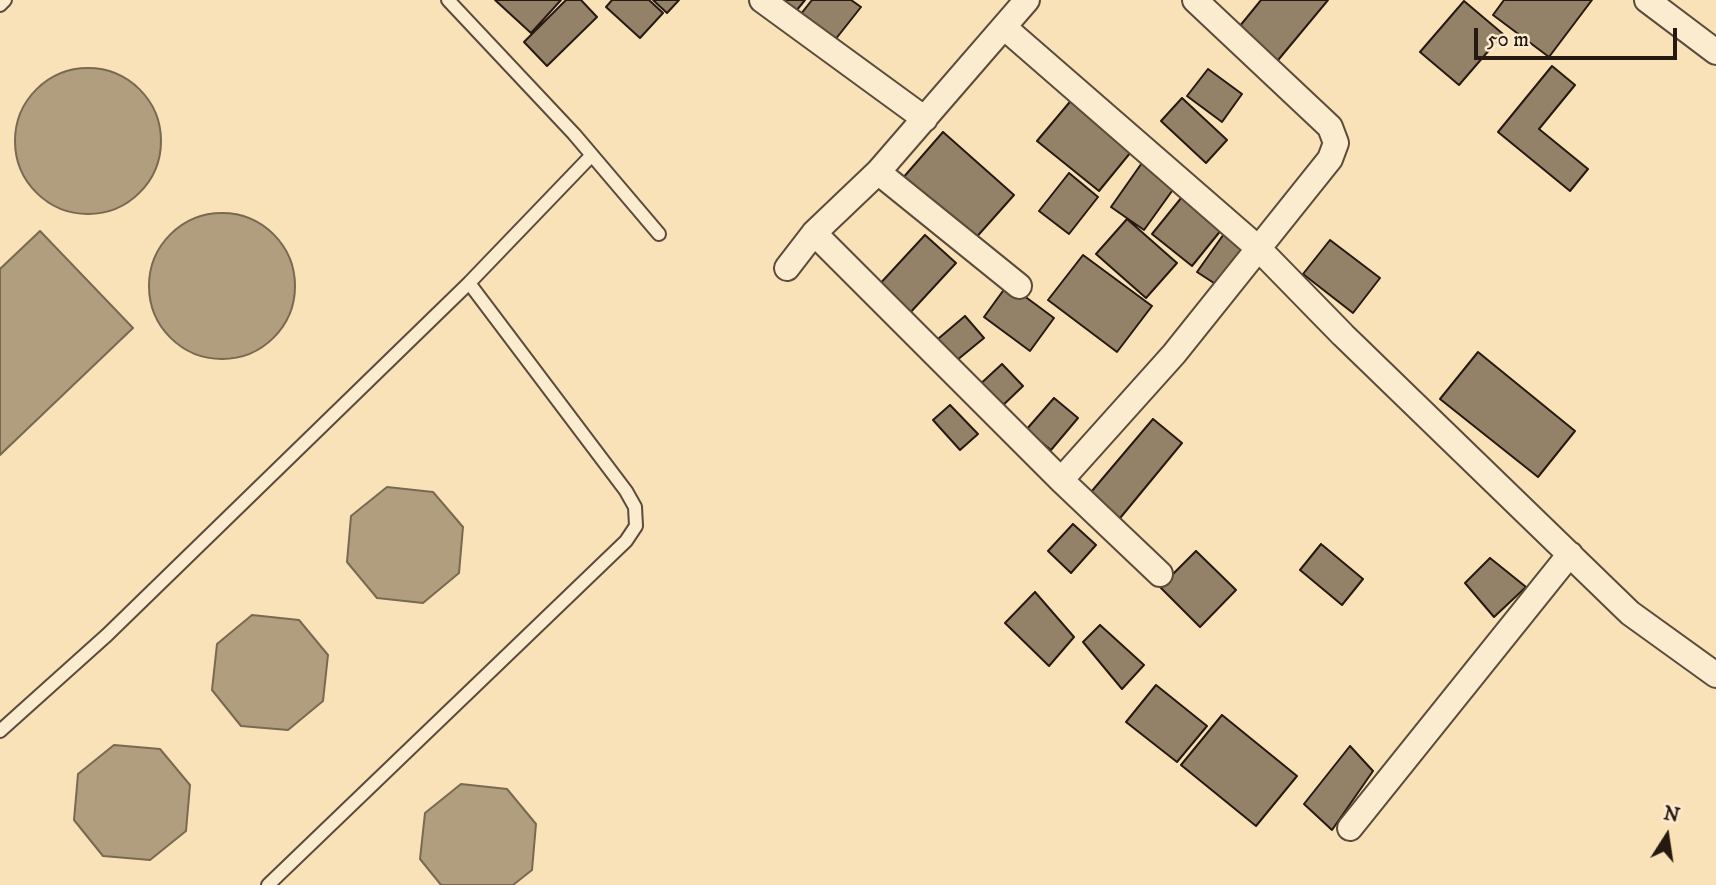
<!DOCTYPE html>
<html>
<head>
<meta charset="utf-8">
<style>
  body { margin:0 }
  #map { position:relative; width:1716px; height:885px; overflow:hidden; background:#f9e2b7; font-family:"IM FELL DW Pica",serif }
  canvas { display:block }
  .north { position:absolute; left:1632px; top:801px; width:70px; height:70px; -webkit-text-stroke:5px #fbecd0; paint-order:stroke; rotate:12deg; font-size:19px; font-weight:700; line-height:28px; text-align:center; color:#261912 }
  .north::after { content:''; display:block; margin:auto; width:24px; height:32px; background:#261912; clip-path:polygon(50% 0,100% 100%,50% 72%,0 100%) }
  .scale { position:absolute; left:1474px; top:28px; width:203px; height:32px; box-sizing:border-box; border:4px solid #261912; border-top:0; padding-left:9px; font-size:21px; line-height:24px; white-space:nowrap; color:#261912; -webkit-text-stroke:5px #fbecd0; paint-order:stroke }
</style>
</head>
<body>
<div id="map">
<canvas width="1716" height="885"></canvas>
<div class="north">N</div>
<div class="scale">50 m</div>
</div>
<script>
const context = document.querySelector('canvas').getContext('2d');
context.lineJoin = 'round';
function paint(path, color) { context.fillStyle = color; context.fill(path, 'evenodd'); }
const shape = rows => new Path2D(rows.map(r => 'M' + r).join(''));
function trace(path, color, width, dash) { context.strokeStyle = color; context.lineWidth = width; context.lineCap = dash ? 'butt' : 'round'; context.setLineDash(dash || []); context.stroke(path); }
const water = shape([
  '15 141a73 73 0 1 1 146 0a73 73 0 1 1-146 0Z',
  '149 286a73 73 0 1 1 146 0a73 73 0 1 1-146 0Z',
  [40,231,133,328,0,455,0,269,40,231],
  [387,487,433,492,463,527,459,573,423,603,377,598,347,562,351,516,387,487],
  [252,615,299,620,328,655,323,701,288,730,241,726,212,690,217,644,252,615],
  [114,745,160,749,190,785,186,831,150,860,103,856,74,820,78,774,114,745],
  [461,784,507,789,536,824,532,870,513,885,441,885,420,859,425,813,461,784]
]);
paint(water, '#b19e7f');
trace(water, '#796953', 2);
const building = shape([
  [495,0,561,0,531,33,495,0],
  [566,0,581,0,597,17,547,66,524,42,566,0],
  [612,0,649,0,663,13,640,38,606,7,612,0],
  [653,0,679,0,667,13,653,0],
  [771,0,805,0,792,16,771,0],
  [812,0,851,0,861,7,831,45,797,19,812,0],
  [1261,0,1328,0,1274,65,1235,32,1261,0],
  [1504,0,1592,0,1549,57,1493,15,1504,0],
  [1464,1,1503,34,1459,85,1420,52,1464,1],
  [1552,66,1575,85,1539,129,1588,169,1570,191,1498,132,1552,66],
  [1208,69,1242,94,1222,122,1187,96,1208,69],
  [1074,97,1135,147,1099,191,1037,141,1074,97],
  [1182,98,1227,140,1206,163,1161,121,1182,98],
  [943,132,1014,195,973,241,902,179,943,132],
  [1144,160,1177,184,1144,230,1111,207,1144,160],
  [1069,173,1098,197,1069,234,1039,211,1069,173],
  [1186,192,1226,224,1192,266,1152,234,1186,192],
  [1127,219,1177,263,1146,298,1096,254,1127,219],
  [1226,231,1245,244,1217,285,1197,272,1226,231],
  [925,235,956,263,908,315,877,287,925,235],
  [1330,240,1380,278,1353,313,1303,274,1330,240],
  [1083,255,1152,306,1117,352,1048,300,1083,255],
  [1008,284,1054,318,1030,351,984,317,1008,284],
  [965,316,984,338,951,365,932,344,965,316],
  [1478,352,1575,431,1538,477,1440,399,1478,352],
  [1002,364,1023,386,998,410,977,387,1002,364],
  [1054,398,1078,418,1051,450,1026,430,1054,398],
  [950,405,978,434,960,450,933,420,950,405],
  [1153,419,1182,443,1116,523,1086,498,1153,419],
  [1073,524,1096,545,1071,573,1048,551,1073,524],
  [1321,544,1363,579,1342,605,1300,570,1321,544],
  [1196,551,1236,590,1200,627,1160,587,1196,551],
  [1490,558,1526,587,1494,617,1465,583,1490,558],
  [1035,592,1074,637,1049,666,1005,623,1035,592],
  [1100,625,1144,665,1122,689,1083,642,1100,625],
  [1156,685,1207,726,1177,762,1126,722,1156,685],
  [1222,715,1297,776,1256,826,1181,765,1222,715],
  [1350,746,1373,771,1332,830,1304,804,1350,746]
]);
paint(building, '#948268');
trace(building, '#261912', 2);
const lane = shape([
  [448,0,574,134,659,234],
  [0,5,5,0],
  [0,731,107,635,469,283,592,155],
  [268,885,626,541,636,526,635,507,626,491,469,283]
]);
const street = shape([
  [762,0,925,119],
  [1647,0,1716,52],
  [1005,28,1258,248,1343,335,1630,613,1716,675],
  [878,172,1019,286],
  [814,233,1061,480,1160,574],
  [787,268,814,233,878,172,1027,0],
  [1061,480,1174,354,1330,159,1336,143,1330,127,1195,0],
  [1350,828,1570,554]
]);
trace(lane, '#5b4b3b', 16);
trace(street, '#5b4b3b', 28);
trace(lane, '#fbecd0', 12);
trace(street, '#fbecd0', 24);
</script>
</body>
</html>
